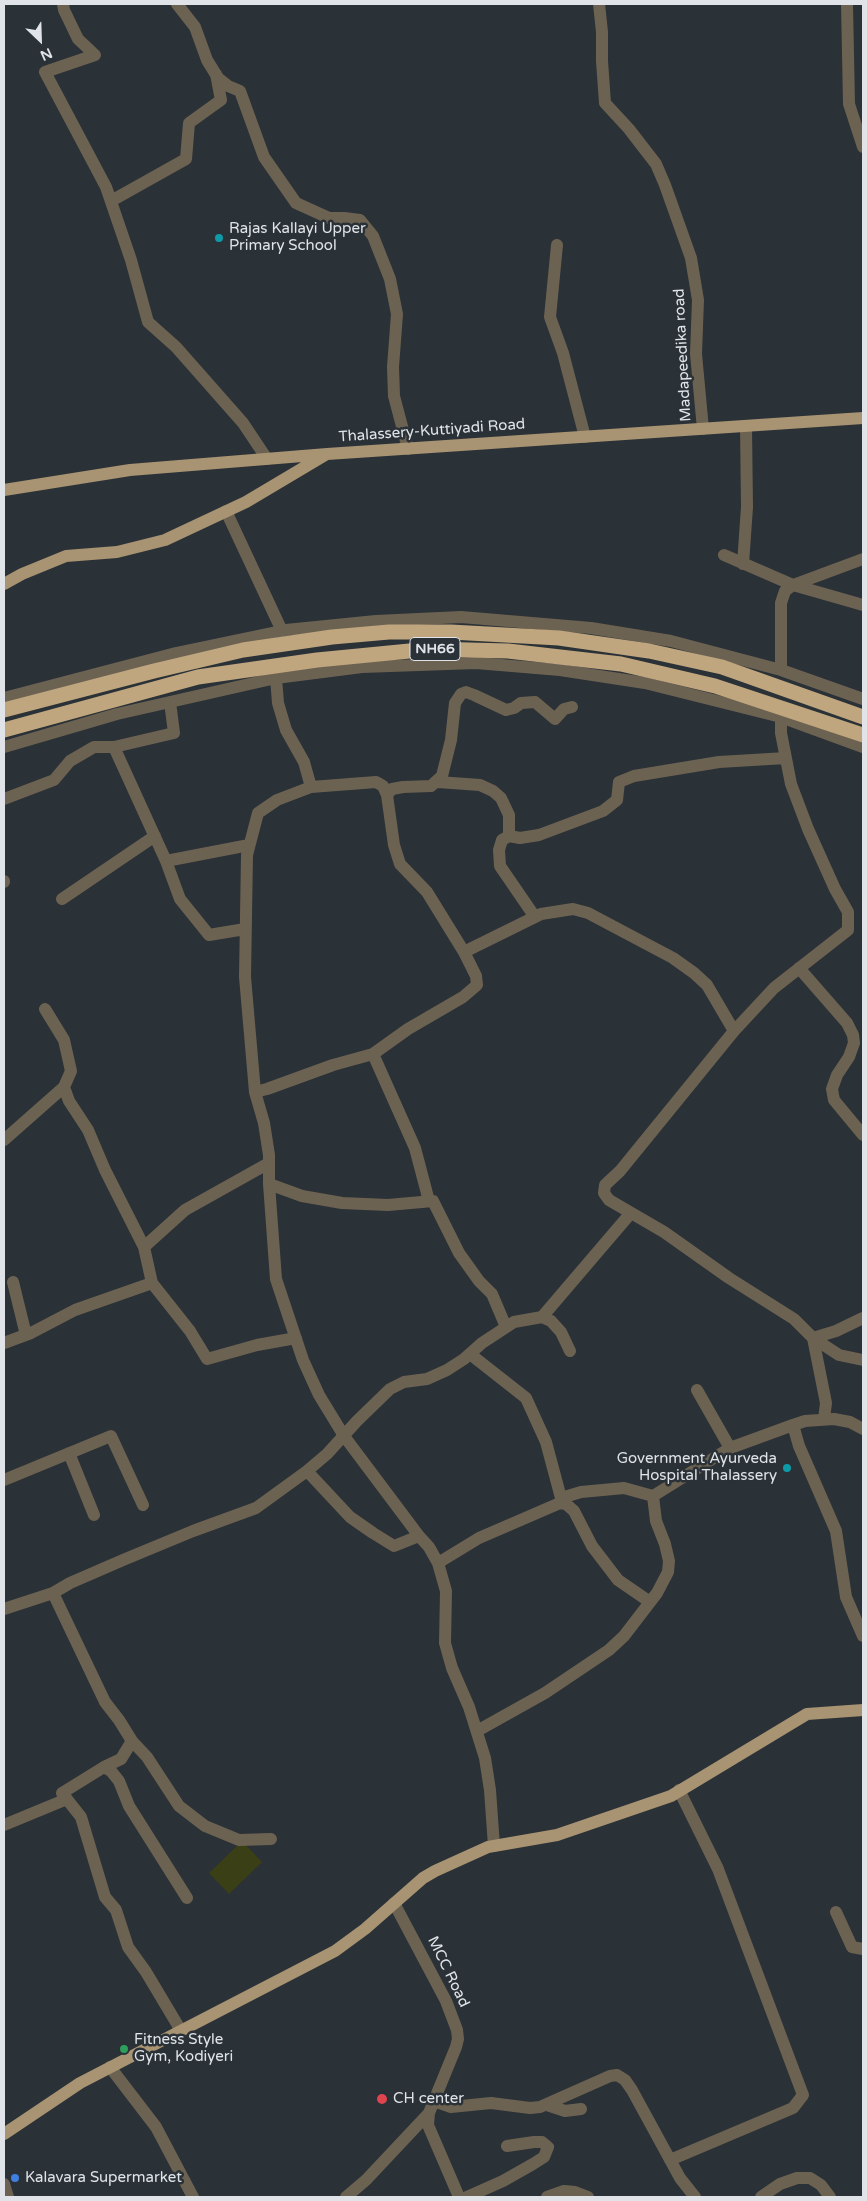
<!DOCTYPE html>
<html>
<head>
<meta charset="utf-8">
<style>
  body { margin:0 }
  #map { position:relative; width:867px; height:2201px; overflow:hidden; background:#2a3137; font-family:"Varela Round",sans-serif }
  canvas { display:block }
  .frame { position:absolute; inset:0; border:5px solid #e0e4e8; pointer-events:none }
  .north { position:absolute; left:15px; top:15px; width:50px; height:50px; -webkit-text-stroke:4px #2a3137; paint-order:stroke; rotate:156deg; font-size:14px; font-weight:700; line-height:20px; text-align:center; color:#e0e4e8 }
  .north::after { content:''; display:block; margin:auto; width:18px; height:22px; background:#e0e4e8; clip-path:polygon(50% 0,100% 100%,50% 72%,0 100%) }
</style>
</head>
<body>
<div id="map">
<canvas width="867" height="2201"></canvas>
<div class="frame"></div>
<div class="north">N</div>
</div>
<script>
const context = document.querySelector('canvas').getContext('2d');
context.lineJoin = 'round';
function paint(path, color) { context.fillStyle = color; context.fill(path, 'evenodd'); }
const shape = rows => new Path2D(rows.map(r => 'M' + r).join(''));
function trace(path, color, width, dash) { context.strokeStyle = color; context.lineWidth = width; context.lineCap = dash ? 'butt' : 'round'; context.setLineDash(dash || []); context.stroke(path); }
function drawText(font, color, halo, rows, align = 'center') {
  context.font = font + ' "Varela Round",sans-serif'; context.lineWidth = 5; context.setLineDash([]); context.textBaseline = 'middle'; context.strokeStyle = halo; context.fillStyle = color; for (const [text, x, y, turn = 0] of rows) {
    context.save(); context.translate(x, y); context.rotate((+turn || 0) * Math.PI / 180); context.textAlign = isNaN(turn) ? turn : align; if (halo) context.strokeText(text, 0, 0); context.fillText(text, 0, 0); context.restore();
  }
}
paint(shape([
  [242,1841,262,1862,229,1894,209,1873]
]), '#3b3f16');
trace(shape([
  [63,4,64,10,78,39,95,55,45,72,106,187,131,260,148,322,176,347,243,423,267,459],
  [177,4,195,27,207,60,218,78,228,86,240,91,264,157,296,203,329,218,344,218,360,220,373,236,390,279,397,314,393,367,394,396,408,449],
  [599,4,602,32,602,61,605,103,629,129,656,164,665,185,691,258,698,300,696,354,703,429],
  [847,4,849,104,863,147],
  [111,201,186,159,189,123,221,100,216,74],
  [557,245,550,317,563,353,585,437],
  [226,511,282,631],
  [724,555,793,585,863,605],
  [743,564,747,507,746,426],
  [781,670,781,603,785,591,793,585,863,559],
  [276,678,278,703,286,730,304,762,311,787,277,800,258,813,247,855,245,977,255,1092,264,1123,269,1155,269,1184,302,1196,342,1203,388,1205,433,1201,459,1253,479,1281,492,1294,506,1327],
  [4,698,176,653,286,630,376,621,461,617,591,628,671,641,781,670,863,699],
  [572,707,564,709,555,719,535,702,521,703,514,708,506,710,474,695,466,692,461,694,455,703,451,740,442,776,431,786,403,787,392,789,387,795,394,845,400,864,427,892,464,952,541,914,573,909,588,913,673,958,694,973,707,985,734,1031],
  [781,717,781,733,791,784,808,829,835,889,848,912,848,930,774,988,734,1031,620,1171,605,1185,604,1193,609,1200,664,1232,729,1278,794,1319,813,1338,839,1355,863,1360],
  [4,747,117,714,276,678,362,667,476,663,560,670,645,683,781,717,863,747],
  [114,747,166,861,249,845],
  [438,782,480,785,493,791,501,798,509,815,509,836],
  [311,787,376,782,383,786,387,795],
  [4,799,54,780,70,761,94,747,114,747,174,733,170,702],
  [166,861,180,899,209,935,245,929],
  [4,881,4,882],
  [62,899,155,836],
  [535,917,500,866,499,850,502,840,509,836,520,838,539,835,603,811,617,800,619,782,634,776,719,762,786,758],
  [799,968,847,1023,853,1035,854,1043,849,1057,837,1075,832,1089,834,1100,863,1135],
  [45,1009,64,1040,71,1071,64,1087,69,1101,88,1130,105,1170,144,1247],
  [373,1054,415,1148,429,1201],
  [255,1092,267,1089,333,1065,373,1054,408,1029,463,997,477,985,476,976,464,952],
  [4,1140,64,1087],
  [269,1184,276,1279,303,1360,319,1395,344,1436,419,1536],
  [13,1282,26,1335],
  [152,1283,190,1331,207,1359,257,1345,296,1338],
  [542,1317,630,1214],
  [813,1338,826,1403,824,1419],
  [813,1338,836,1331,863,1318],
  [4,1343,31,1333,75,1310,152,1283,144,1247,185,1210,269,1163],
  [470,1354,526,1398,546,1442,561,1498,560,1503],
  [697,1390,730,1448],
  [863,1429,850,1422,834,1419,805,1421,793,1425,799,1446,836,1531,846,1597,863,1636],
  [69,1453,94,1515],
  [4,1480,111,1436,143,1505],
  [561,1498,581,1492,624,1488,653,1496,730,1448,793,1425],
  [438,1563,479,1538,560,1503,566,1504,574,1511,592,1546,618,1580,650,1602],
  [53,1593,105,1702,119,1720,132,1741,121,1759,104,1767,62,1793,81,1817,105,1897,116,1910,128,1947,146,1972,180,2029],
  [4,1609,53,1593,70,1583,123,1560,193,1531,256,1508,307,1471],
  [477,1731,545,1693,609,1650,624,1636,657,1593,668,1572,669,1561,665,1544,656,1521,653,1496],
  [132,1741,147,1757,179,1806,205,1826,239,1840,271,1839],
  [104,1767,111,1771,119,1781,129,1806,187,1898],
  [4,1825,67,1799],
  [494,1846,490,1790,485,1758,469,1707,452,1668,445,1643,446,1591,438,1563,429,1547,419,1536,394,1546,373,1533,350,1517,307,1471,327,1454,357,1421,390,1389,404,1382,427,1379,447,1370,464,1359,482,1343,514,1322,542,1317,551,1321,561,1332,570,1351],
  [394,1903,446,2001,457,2030,458,2039,456,2047,429,2113,428,2125,459,2197],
  [836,1912,852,1947,863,1949],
  [110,2067,156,2127,193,2197],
  [434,2101,451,2107,491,2103,530,2108,540,2107,610,2076,617,2075,625,2080,632,2090,680,2178,695,2197],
  [547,2105,565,2111,581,2109],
  [670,2160,793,2108,803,2095,718,1869,679,1790],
  [4,2184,8,2197],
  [346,2197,366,2180,429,2113],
  [467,2197,503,2181,533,2164,544,2157,548,2147,542,2142,534,2142,507,2146],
  [547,2197,564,2191,575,2192,588,2197],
  [761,2197,780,2184,797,2178,810,2178,821,2185,830,2197]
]), '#6c6252', 12);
trace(shape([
  [4,490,130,470,327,454,863,418],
  [4,584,22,574,66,556,117,552,165,540,246,502,325,455],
  [4,2134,80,2083,335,1951,365,1929,423,1878,435,1871,488,1847,557,1835,671,1796,807,1714,863,1710]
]), '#a89372', 12);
trace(shape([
  [4,710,154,671,243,650,332,637,389,632,451,632,559,638,649,651,722,667,863,717],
  [4,730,198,677,317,660,430,649,508,651,621,664,715,686,863,735]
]), '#bfa67e', 15);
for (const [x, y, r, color] of [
  [219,238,5,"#0f9aa8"],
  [787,1468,5,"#0f9aa8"],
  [124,2049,5,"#2e9e5b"],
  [382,2099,6,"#e0444e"],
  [15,2178,5,"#3f7fe0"]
]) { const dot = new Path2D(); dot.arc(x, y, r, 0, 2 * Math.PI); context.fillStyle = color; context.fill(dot); trace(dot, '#2a3137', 2); }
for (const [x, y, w] of [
  [435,649,50]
]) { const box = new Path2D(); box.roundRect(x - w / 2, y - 11.5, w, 23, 4); context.fillStyle = '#2a3137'; context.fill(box); trace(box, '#e0e4e8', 1); }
drawText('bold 14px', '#e0e4e8', null, [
  ["NH66",435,649]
]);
drawText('15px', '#e0e4e8', '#2a3137', [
  ["Rajas Kallayi Upper",229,229],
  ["Primary School",229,246],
  ["Government Ayurveda",777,1459,"right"],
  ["Hospital Thalassery",777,1476,"right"],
  ["Fitness Style",134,2040],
  ["Gym, Kodiyeri",134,2057],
  ["CH center",393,2099],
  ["Kalavara Supermarket",25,2178]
], 'left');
drawText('15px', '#e0e4e8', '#2a3137', [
  ["Madapeedika road",683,355,-93],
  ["Thalassery-Kuttiyadi Road",432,431,-4],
  ["MCC Road",448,1972,64]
]);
</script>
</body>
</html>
